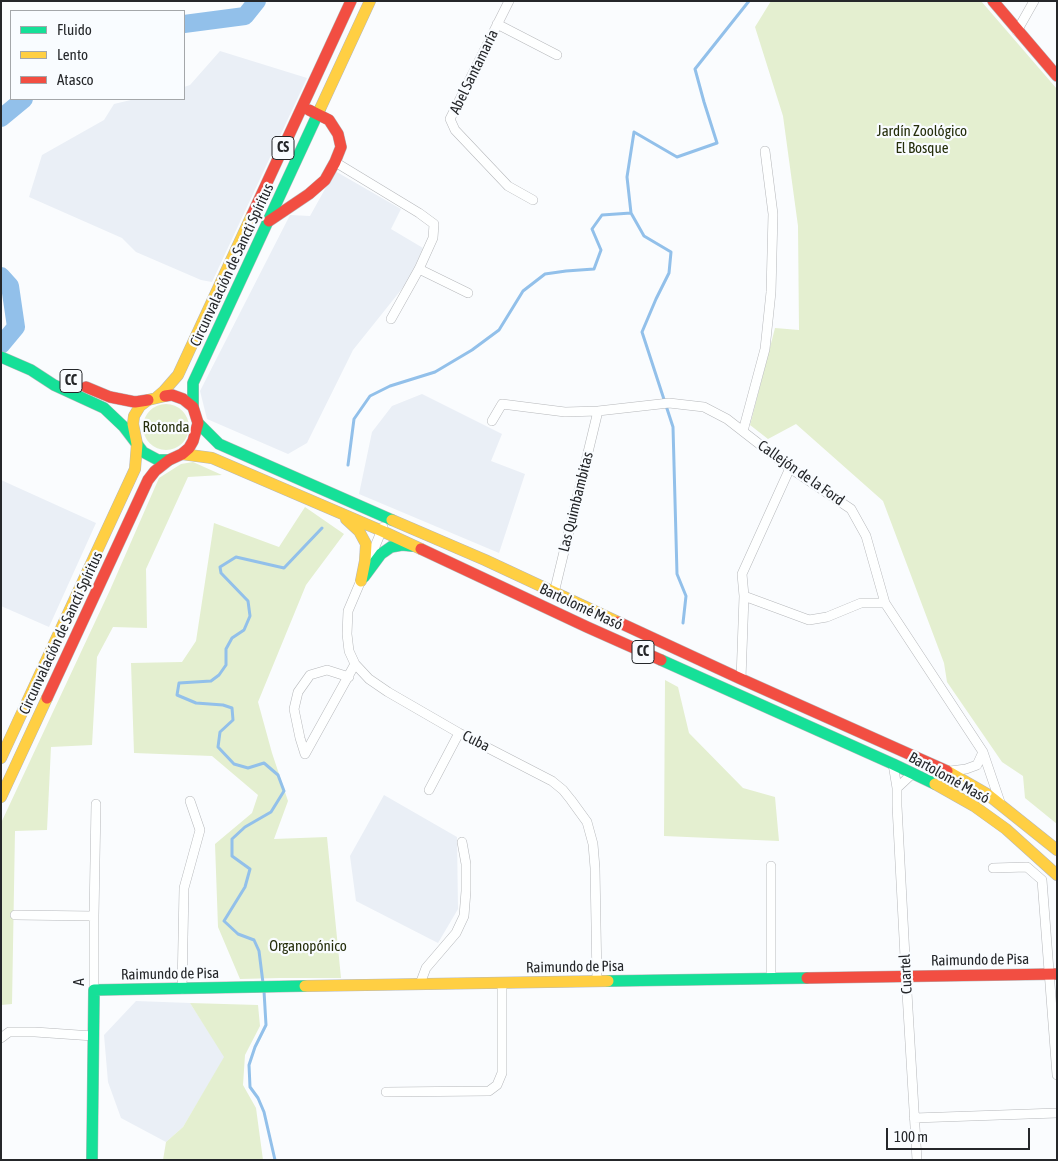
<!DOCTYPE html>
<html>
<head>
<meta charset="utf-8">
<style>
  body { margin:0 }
  #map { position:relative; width:1058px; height:1161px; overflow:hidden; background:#fafcfe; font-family:"Asap Condensed",sans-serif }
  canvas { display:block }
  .frame { position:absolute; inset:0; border:2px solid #25272a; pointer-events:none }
  .legend { position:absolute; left:10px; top:10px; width:175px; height:90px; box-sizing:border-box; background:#f9fcff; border:1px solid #a4a7aa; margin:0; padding:6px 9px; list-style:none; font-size:15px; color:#25272a }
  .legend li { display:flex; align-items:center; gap:10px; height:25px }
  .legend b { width:25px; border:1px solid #a4a7aa }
  .scale { position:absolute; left:886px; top:1128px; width:144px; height:22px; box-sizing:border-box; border:2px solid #25272a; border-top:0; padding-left:6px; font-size:15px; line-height:18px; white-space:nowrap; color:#25272a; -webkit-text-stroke:4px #f9fcff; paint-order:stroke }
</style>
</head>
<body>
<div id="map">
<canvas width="1058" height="1161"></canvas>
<div class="frame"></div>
<ul class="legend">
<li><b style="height:6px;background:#16e098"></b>Fluido</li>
<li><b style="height:6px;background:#ffcf43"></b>Lento</li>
<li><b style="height:6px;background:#f24e42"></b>Atasco</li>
</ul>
<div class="scale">100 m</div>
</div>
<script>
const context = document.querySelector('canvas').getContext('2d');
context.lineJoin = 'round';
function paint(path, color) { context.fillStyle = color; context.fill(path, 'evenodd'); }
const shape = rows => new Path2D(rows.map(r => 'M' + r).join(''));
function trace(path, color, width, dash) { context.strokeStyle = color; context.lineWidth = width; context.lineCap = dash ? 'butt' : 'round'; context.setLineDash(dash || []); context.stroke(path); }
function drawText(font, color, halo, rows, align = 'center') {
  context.font = font + ' "Asap Condensed",sans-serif'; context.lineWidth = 4.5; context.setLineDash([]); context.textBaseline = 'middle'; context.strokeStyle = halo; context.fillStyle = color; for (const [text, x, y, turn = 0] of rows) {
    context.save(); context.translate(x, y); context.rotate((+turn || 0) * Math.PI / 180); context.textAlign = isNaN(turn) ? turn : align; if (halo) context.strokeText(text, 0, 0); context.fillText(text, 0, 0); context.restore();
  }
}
paint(shape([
  [220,51,307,78,212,282,201,280,136,252,122,238,29,197,42,155,104,120,114,104,135,99,184,99,184,87,190,85],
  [335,171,401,209,391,229,423,248,409,280,353,350,307,443,288,454,207,419,200,391,290,215,310,216],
  [422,394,502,434,491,461,525,474,499,553,359,494,372,432,392,406],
  [1,480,96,523,49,627,1,606],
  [384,795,457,837,458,909,438,943,356,901,350,856],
  [136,1001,190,1003,225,1057,183,1127,166,1142,121,1118,108,1082,104,1035]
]), '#eaeff6');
paint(shape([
  [771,1,981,1,1057,89,1057,824,1025,798,1023,776,1002,762,947,682,944,663,883,501,796,424,768,439,750,425,775,328,799,330,798,226,783,116,755,27],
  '143 427a23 23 0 1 1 46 0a23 23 0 1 1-46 0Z',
  [193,462,222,475,188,477,146,569,147,628,113,627,97,657,92,745,51,747,47,830,15,831,12,1004,1,1005,1,823,110,590,159,478,181,464],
  [305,507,344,534,306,585,258,702,272,753,288,801,274,839,327,837,341,978,280,978,240,979,218,927,215,844,252,813,258,795,212,756,134,753,131,663,182,662,196,641,214,523,279,547],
  [665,680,678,687,689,733,743,788,775,797,779,841,664,836],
  [190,1003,258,1005,260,1026,245,1055,243,1085,256,1108,263,1160,163,1160,166,1142,183,1127,224,1057]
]), '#e4efd0');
trace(shape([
  [631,213,644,236,671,252,669,273,656,299,642,332,673,427,677,574,686,596,683,623],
  [348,465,354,419,370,396,390,386,435,372,472,350,499,330,523,291,545,274,566,271,594,269,601,250,592,229,602,215,631,213,627,177,634,132,677,157,717,143,704,102,695,69,749,1],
  [263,983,259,951,254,940,238,934,224,921,245,887,250,869,232,856,232,839,245,827,271,812,284,791,278,775,264,763,248,768,234,764,218,747,220,732,233,720,232,708,223,705,196,703,177,695,179,683,211,681,219,675,226,665,226,649,232,638,244,630,250,616,248,601,221,573,220,567,236,557,284,568,322,528],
  [264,991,266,1025,255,1047,249,1065,250,1087,258,1098,264,1112,275,1160]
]), '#92c0ea', 3);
trace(shape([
  [184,24,245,16,257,1],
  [1,118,24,99],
  [1,276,10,286,16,327,1,345]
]), '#92c0ea', 18);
const street = shape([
  [509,1,450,119,455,130,508,186,533,200],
  [497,24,557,55],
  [1017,31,1034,1],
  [335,162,419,213,434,224,433,238,419,269,391,319],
  [419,269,468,293],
  [492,421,502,404,565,412,598,411,669,403,704,407,727,419,790,468,851,509,866,536,885,603,983,752,1000,802],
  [743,431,765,349,771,292,773,214,765,151],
  [369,561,383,527],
  [362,578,348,611,347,634,349,651,355,664,369,679,388,692,459,733,552,781,563,790,571,800,587,822,593,844,595,868,597,981],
  [554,593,598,411],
  [744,596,809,620,827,617,861,603,885,603],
  [741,679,744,596,742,574,790,468],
  [305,754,300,738,294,709,298,692,310,675,327,670,349,677],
  [305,754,355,664],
  [893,764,897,788,897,806,906,976,917,1160],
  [950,771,966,769,977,765,983,752],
  [897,788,913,773],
  [429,790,459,733],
  [993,868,1027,867,1042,880,1057,1075],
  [15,915,94,916],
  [771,978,771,866],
  [420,984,426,968,456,933,464,916,466,891,466,864,462,842],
  [182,989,184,888,200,830,190,801],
  [94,990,94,916,96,804],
  [1,1038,9,1032,35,1032,93,1036],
  [386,1092,489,1091,497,1085,502,1073,502,983],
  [914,1118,1057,1113]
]);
const fast = shape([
  [1,357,31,370,54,385,104,408,124,427,143,452,158,460,169,460],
  [193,407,193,383,320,109],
  [198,423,219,444,392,520],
  [364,577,381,554,391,547,402,545,412,546],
  [661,660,893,764,935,784],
  [608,981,807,978],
  [92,1160,94,990,305,986]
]);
const slow = shape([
  [320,109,370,1],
  [157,397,164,391,178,375,252,215],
  [182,454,212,458,382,531,421,549],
  [346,519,359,531,366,544,365,561,361,581],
  [392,520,485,560,618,622],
  [1,758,135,469,137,444,133,424,134,416,140,406,148,400,165,396],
  [947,771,987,794,1057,850],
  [935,784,974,806,1006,829,1057,875],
  [1,797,47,698],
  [305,986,608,981]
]);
const jam = shape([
  [993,1,1057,76],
  [252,215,351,1],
  [269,221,309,194,325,180,335,162,341,147,338,134,329,120,309,110],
  [86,387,110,397,135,402,148,400],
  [421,549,587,627,661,660],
  [618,622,741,679,947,771],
  [47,698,148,480,155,471,169,460,182,454,189,448,193,441,198,423,193,407,183,399,172,395,165,396],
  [807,978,1057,974]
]);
trace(street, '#b6b8bb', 10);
trace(fast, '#b6b8bb', 12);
trace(slow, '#b6b8bb', 12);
trace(jam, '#b6b8bb', 12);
trace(street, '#feffff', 9);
trace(fast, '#16e098', 11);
trace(slow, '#ffcf43', 11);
trace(jam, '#f24e42', 11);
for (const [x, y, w] of [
  [283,148,22],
  [71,381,22],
  [643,652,22]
]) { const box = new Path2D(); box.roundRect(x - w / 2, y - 11.5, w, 23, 4); context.fillStyle = '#f9fcff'; context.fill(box); trace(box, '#25272a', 1); }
drawText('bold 14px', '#25272a', null, [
  ["CS",283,148],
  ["CC",71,381],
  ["CC",643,652]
]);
drawText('15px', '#25272a', '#f9fcff', [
  ["Abel Santamaría",474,72,-64],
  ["Circunvalación de Sancti Spíritus",232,265,-65],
  ["Callejón de la Ford",801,473,35],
  ["Las Quimbambitas",576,502,-76],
  ["Bartolomé Masó",581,607,25],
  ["Circunvalación de Sancti Spíritus",61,633,-65],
  ["Cuba",476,741,27],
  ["Bartolomé Masó",949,778,29],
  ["Raimundo de Pisa",980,960,-1],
  ["Raimundo de Pisa",575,967,-1],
  ["Raimundo de Pisa",170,974,-1],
  ["Cuartel",906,974,-93],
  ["A",79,982,-90]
]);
drawText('15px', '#252e0b', '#f9fcff', [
  ["Jardín Zoológico",922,131],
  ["El Bosque",922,148],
  ["Rotonda",166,427],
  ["Organopónico",308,946]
]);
</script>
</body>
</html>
